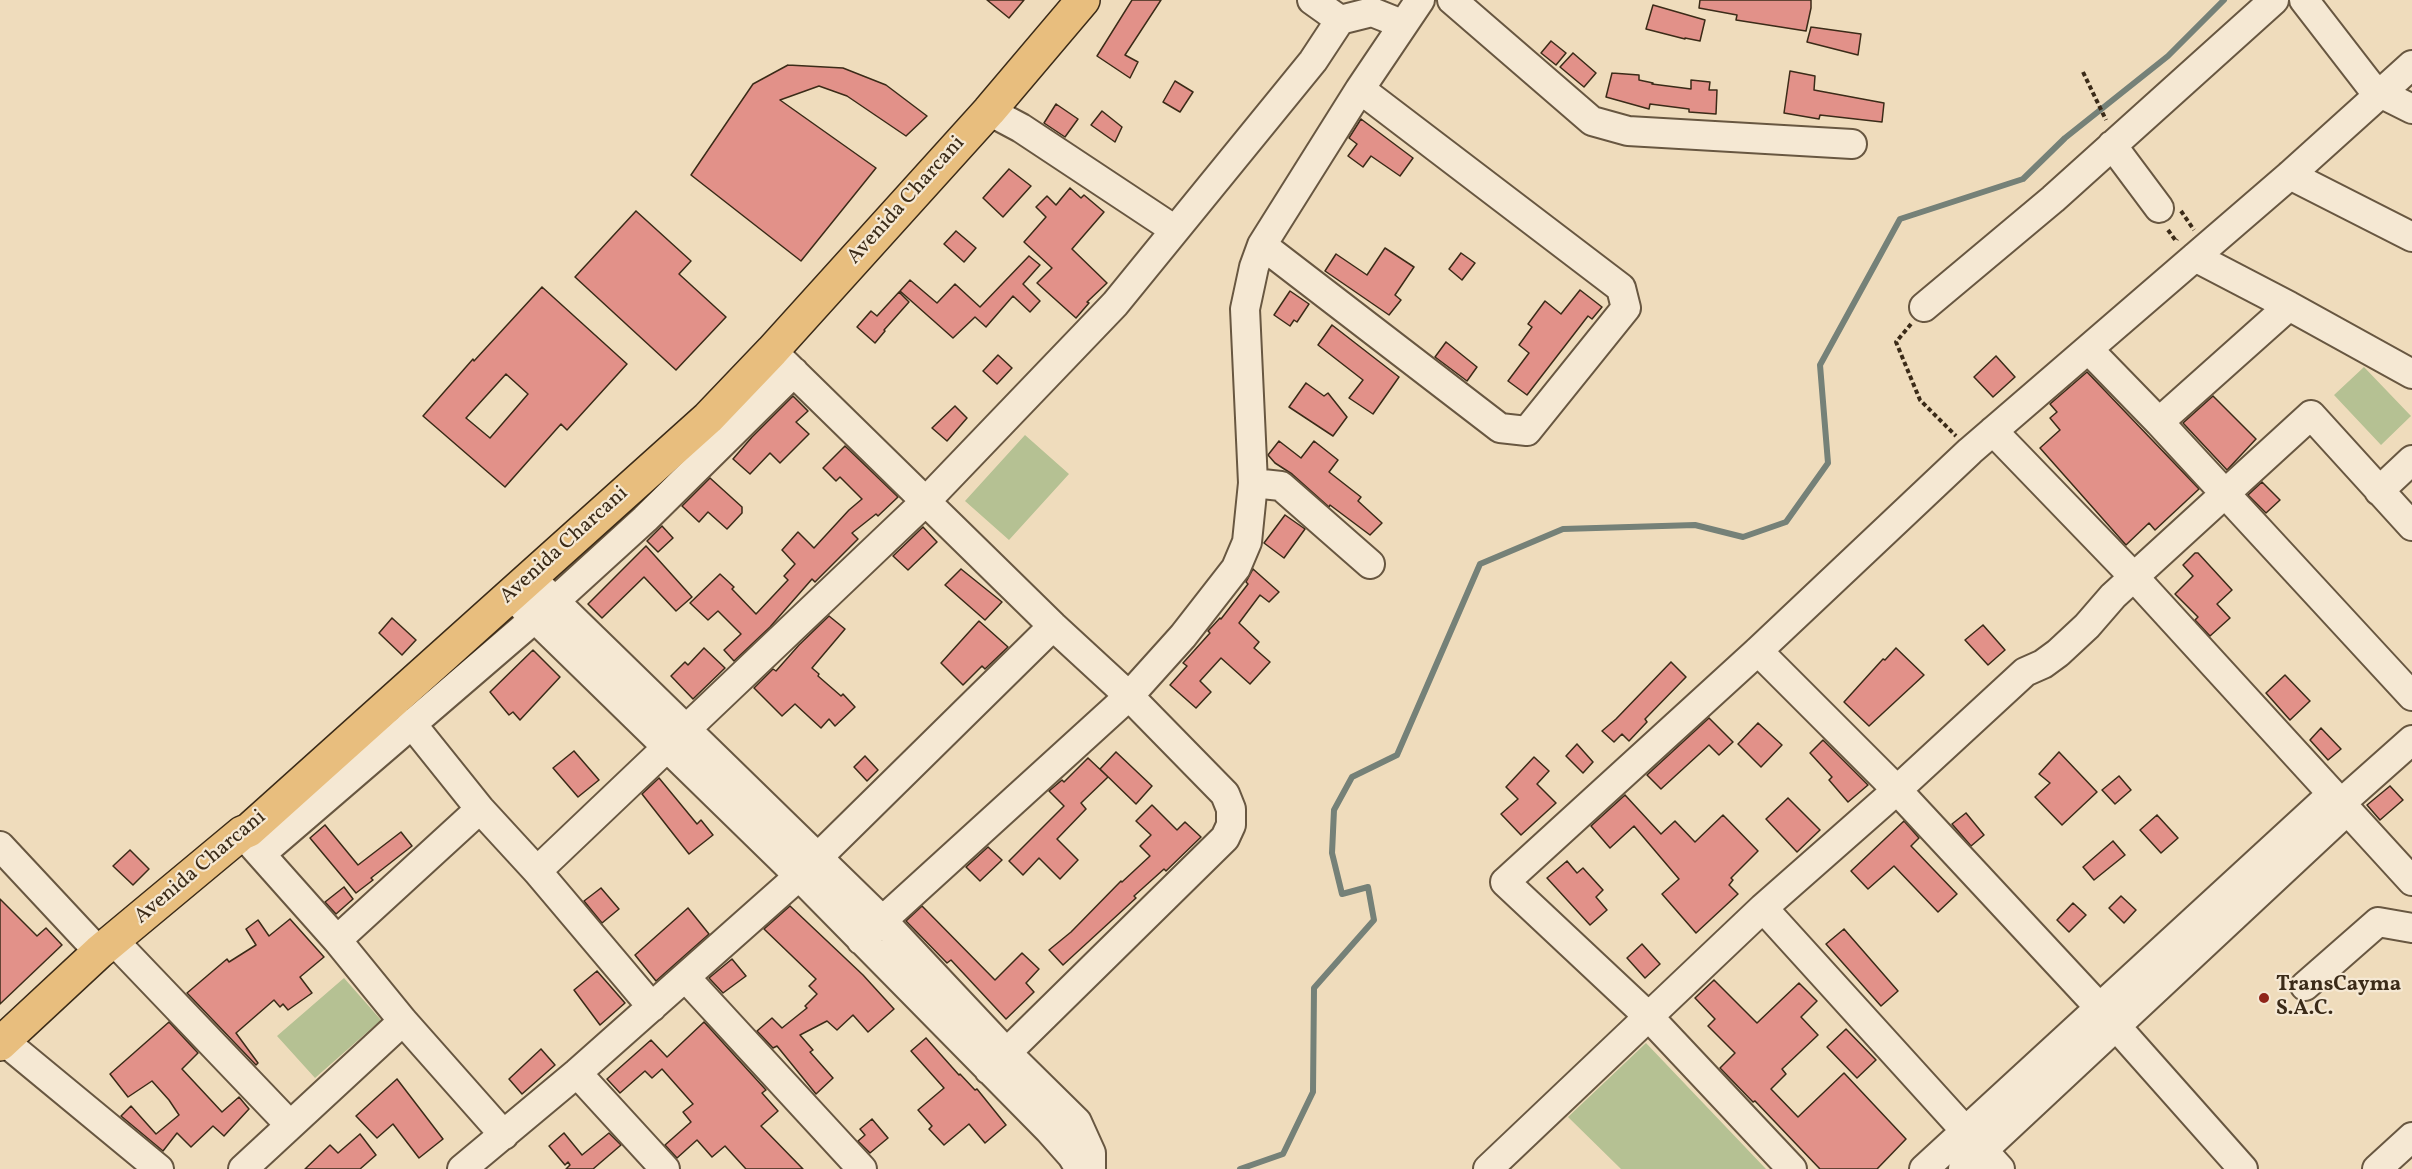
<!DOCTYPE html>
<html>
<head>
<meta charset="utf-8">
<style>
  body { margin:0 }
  canvas { display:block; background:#efdcbc }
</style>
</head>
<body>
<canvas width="2412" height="1169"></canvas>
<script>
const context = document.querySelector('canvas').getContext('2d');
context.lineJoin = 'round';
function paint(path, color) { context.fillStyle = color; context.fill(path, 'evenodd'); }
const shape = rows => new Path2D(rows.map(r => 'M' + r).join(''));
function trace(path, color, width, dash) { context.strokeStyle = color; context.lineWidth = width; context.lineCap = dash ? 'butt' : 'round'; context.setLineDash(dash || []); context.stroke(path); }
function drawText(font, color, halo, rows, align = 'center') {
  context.font = font + ' Vollkorn,serif'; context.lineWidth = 4.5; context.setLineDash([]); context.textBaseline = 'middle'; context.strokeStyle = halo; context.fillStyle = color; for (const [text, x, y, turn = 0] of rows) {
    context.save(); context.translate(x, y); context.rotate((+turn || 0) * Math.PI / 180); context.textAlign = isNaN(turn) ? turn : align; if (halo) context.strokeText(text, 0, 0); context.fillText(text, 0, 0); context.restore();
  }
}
paint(shape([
  [2364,367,2411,416,2381,445,2334,395],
  [1025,435,1069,474,1009,540,965,501],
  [344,978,381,1020,315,1078,277,1036],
  [1646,1043,1766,1169,1621,1169,1568,1117]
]), '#b5c193');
trace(shape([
  [1240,1169,1283,1154,1313,1092,1314,988,1374,920,1368,887,1342,894,1332,853,1334,810,1352,777,1397,755,1480,564,1563,529,1695,525,1743,537,1786,522,1828,463,1820,365,1900,219,2023,179,2065,138,2168,56,2224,0]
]), '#758178', 6);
const building = shape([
  [987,0,1024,0,1009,18,987,0],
  [1132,0,1161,0,1125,55,1138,62,1130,78,1097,56,1132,0],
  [1700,0,1811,0,1811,8,1806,31,1736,20,1737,15,1699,8,1700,0],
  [1653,5,1705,20,1700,41,1685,38,1685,39,1646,29,1653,5],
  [1811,27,1861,34,1858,55,1807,42,1811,27],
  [1551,41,1566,53,1556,65,1541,53,1551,41],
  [1573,53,1596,73,1584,87,1560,67,1573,53],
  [788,65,843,68,886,85,927,116,906,136,847,96,819,86,780,100,876,168,801,261,691,175,753,84,788,65],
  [1790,71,1815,76,1814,90,1884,103,1882,122,1820,115,1819,119,1784,113,1790,71],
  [1612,73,1639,75,1639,80,1653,83,1652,84,1691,89,1691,80,1710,82,1709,90,1717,90,1716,114,1689,112,1689,109,1650,104,1649,109,1606,97,1612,73],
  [1175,81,1193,92,1180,112,1163,102,1175,81],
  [1056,104,1078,119,1065,137,1044,123,1056,104],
  [1102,111,1122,127,1115,142,1091,125,1102,111],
  [1361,119,1413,158,1400,176,1371,156,1363,167,1348,156,1357,144,1349,138,1361,119],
  [1009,169,1031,186,1003,217,983,198,1009,169],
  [1070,188,1081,198,1084,195,1104,212,1072,249,1107,283,1087,302,1089,303,1076,318,1037,283,1052,268,1024,242,1046,217,1036,207,1047,196,1056,205,1070,188],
  [636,211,691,261,679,274,726,317,676,370,575,277,636,211],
  [956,231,976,248,964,262,944,244,956,231],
  [1385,248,1414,267,1395,295,1401,300,1389,315,1325,271,1336,254,1367,275,1385,248],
  [1461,253,1475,263,1462,280,1449,269,1461,253],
  [1029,256,1040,265,1023,284,1040,301,1030,312,1013,296,986,327,975,317,953,338,900,291,910,280,937,303,955,284,980,307,1029,256],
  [542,287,627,364,567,430,561,424,505,487,423,416,473,359,474,361,542,287],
  [506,374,528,394,490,438,466,418,506,374],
  [1580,290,1602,307,1592,319,1588,316,1527,395,1508,381,1529,353,1519,345,1532,327,1528,324,1545,301,1561,314,1580,290],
  [1290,291,1309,304,1297,322,1294,320,1290,326,1274,315,1290,291],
  [899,292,909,302,884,330,885,331,875,343,857,327,871,311,877,316,899,292],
  [1332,325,1399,377,1373,414,1349,398,1363,380,1318,345,1332,325],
  [1446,342,1477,367,1467,381,1435,357,1446,342],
  [998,355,1012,368,997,384,983,371,998,355],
  [1996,356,2015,377,1993,397,1974,377,1996,356],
  [2087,372,2199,489,2155,530,2149,523,2126,545,2040,448,2060,430,2050,418,2057,412,2050,404,2087,372],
  [1306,383,1324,396,1328,393,1347,417,1333,436,1289,407,1306,383],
  [793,396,808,411,796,422,809,434,780,463,770,453,750,474,733,459,752,437,793,396],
  [2213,396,2256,439,2227,470,2183,423,2213,396],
  [955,406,967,418,947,441,932,428,955,406],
  [1279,441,1301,458,1314,441,1338,460,1329,472,1361,497,1358,501,1382,523,1370,535,1330,505,1329,507,1292,474,1275,463,1268,455,1279,441],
  [845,446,898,497,878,516,876,514,852,533,858,539,815,582,812,579,770,627,734,661,724,650,741,634,718,611,708,620,690,603,720,574,734,587,732,589,756,614,788,580,784,576,795,564,782,550,798,532,814,548,849,510,862,499,840,477,836,481,823,468,845,446],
  [710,478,742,507,742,513,727,529,708,512,699,522,682,506,710,478],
  [2262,482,2280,500,2266,513,2248,495,2262,482],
  [1285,515,1305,529,1284,558,1264,543,1285,515],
  [662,526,673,538,658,552,647,541,662,526],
  [923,527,937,542,908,570,893,556,923,527],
  [646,546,692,597,676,611,644,577,602,618,588,604,646,546],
  [2195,553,2198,553,2232,590,2217,604,2230,618,2210,636,2195,620,2198,617,2175,594,2193,576,2183,565,2195,553],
  [961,569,1002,602,985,620,945,585,961,569],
  [1253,569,1279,592,1269,602,1260,595,1239,623,1259,642,1254,648,1270,662,1250,684,1221,658,1200,681,1211,692,1196,708,1170,685,1187,666,1183,663,1210,633,1208,631,1220,618,1221,619,1248,584,1246,582,1253,569],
  [829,616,845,629,812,668,819,674,818,676,841,696,843,694,855,707,835,726,829,719,821,728,795,704,782,716,754,688,773,669,776,671,799,645,829,616],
  [392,618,416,640,402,655,379,633,392,618],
  [979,621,1008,647,985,669,982,666,963,685,941,663,979,621],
  [1983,625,2005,650,1988,665,1965,640,1983,625],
  [704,648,725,668,693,699,671,676,685,662,688,665,704,648],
  [1896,648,1924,675,1869,726,1844,702,1883,659,1885,660,1896,648],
  [533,650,560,677,520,720,513,712,509,715,490,692,533,650],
  [1671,662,1686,677,1645,719,1647,722,1629,741,1622,734,1614,742,1602,731,1616,719,1671,662],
  [2285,675,2310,701,2290,720,2266,693,2285,675],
  [1709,718,1733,742,1719,755,1709,745,1661,789,1647,775,1709,718],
  [1758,723,1782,745,1761,767,1738,744,1758,723],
  [2321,728,2341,749,2328,760,2310,740,2321,728],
  [1823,740,1868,785,1848,802,1829,780,1832,777,1810,753,1823,740],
  [1577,744,1593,762,1583,773,1566,756,1577,744],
  [574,751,599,780,578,797,553,768,574,751],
  [1116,752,1152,786,1136,804,1100,769,1116,752],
  [2059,752,2097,792,2062,825,2035,797,2050,783,2039,774,2059,752],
  [865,756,878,770,867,781,854,767,865,756],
  [1534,757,1549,771,1537,784,1556,803,1521,835,1501,814,1518,799,1506,787,1534,757],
  [1088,758,1108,777,1081,803,1086,809,1057,839,1078,860,1060,879,1039,858,1023,875,1009,861,1064,806,1049,791,1062,780,1064,782,1088,758],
  [2119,776,2131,790,2115,804,2102,790,2119,776],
  [659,778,697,824,701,820,713,835,689,854,642,794,659,778],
  [2390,786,2403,800,2380,820,2367,805,2390,786],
  [1625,795,1661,834,1675,821,1695,842,1723,815,1758,851,1731,878,1733,880,1729,885,1738,894,1696,933,1662,894,1679,879,1634,826,1610,848,1591,826,1625,795],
  [1788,798,1820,830,1797,852,1766,819,1788,798],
  [1152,805,1177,830,1185,822,1201,837,1166,871,1164,869,1134,896,1136,898,1063,965,1049,950,1071,932,1121,881,1122,882,1150,856,1140,846,1151,835,1136,821,1152,805],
  [1966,813,1984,835,1971,846,1952,824,1966,813],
  [2157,815,2178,838,2161,853,2140,830,2157,815],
  [1904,821,1919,838,1911,846,1957,894,1938,912,1894,866,1868,889,1851,871,1904,821],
  [325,825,358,865,401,832,412,846,371,878,373,880,356,893,310,838,325,825],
  [2113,841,2125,855,2094,880,2083,867,2113,841],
  [988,847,1002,860,980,881,966,867,988,847],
  [130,850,149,869,133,885,113,866,130,850],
  [1567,861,1577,873,1583,868,1603,890,1596,897,1607,910,1590,925,1547,878,1567,861],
  [344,887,353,899,336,914,325,902,344,887],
  [601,888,619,909,602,923,584,901,601,888],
  [2121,896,2136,910,2124,923,2109,908,2121,896],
  [0,899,37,936,46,928,62,945,0,1004,0,899],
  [2073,903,2086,915,2069,932,2057,920,2073,903],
  [790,906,863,975,894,1009,868,1032,853,1015,837,1030,827,1021,800,1035,813,1050,810,1052,833,1078,816,1094,777,1046,773,1048,757,1031,772,1018,782,1028,807,1008,805,1006,817,994,809,986,816,979,764,929,790,906],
  [922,906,995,980,1022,953,1039,969,1026,983,1034,992,1006,1019,951,960,947,963,906,921,922,906],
  [688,908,709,934,656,981,635,955,688,908],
  [290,919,324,957,300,977,312,993,288,1010,283,1004,280,1007,274,1000,236,1033,258,1063,256,1065,187,993,227,959,229,962,256,945,246,929,258,920,269,936,290,919],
  [1844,929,1898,991,1881,1006,1826,944,1844,929],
  [1642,944,1660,964,1645,978,1627,958,1642,944],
  [732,959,746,976,723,993,709,978,732,959],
  [597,971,625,1003,600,1025,574,990,597,971],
  [1714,980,1757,1023,1799,983,1817,1001,1801,1017,1818,1035,1782,1069,1786,1074,1771,1089,1798,1117,1844,1073,1906,1139,1877,1169,1820,1169,1755,1101,1753,1102,1720,1068,1735,1053,1708,1026,1715,1019,1695,998,1714,980],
  [169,1022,198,1053,182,1069,222,1112,239,1097,249,1109,224,1136,213,1126,191,1147,177,1133,163,1151,121,1116,131,1106,156,1134,179,1115,169,1100,152,1081,128,1097,110,1074,169,1022],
  [704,1022,766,1090,762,1093,778,1111,761,1126,803,1169,746,1169,725,1146,712,1157,697,1140,677,1158,665,1145,691,1122,683,1112,693,1104,662,1069,652,1078,645,1071,620,1093,607,1079,651,1040,667,1057,704,1022],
  [1846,1029,1876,1060,1857,1078,1827,1047,1846,1029],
  [926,1038,959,1075,960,1074,975,1090,977,1089,1006,1125,985,1143,969,1124,944,1145,929,1129,932,1126,918,1110,944,1088,911,1051,926,1038],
  [541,1049,555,1065,522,1094,509,1079,541,1049],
  [397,1079,443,1139,419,1158,393,1124,377,1138,356,1116,397,1079],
  [872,1119,888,1138,870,1153,858,1141,865,1135,860,1129,872,1119],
  [564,1133,582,1155,609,1133,621,1145,593,1169,566,1169,570,1165,568,1162,565,1165,549,1146,564,1133],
  [360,1134,376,1155,360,1169,305,1169,330,1145,338,1153,360,1134]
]);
paint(building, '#e29189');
trace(building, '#3b2b18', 1.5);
const minor = shape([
  [1312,0,1340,20],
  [1452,0,1592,121,1628,131,1852,144],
  [2304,0,2369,84,2380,93,2412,109],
  [989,111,1021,128,1175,230],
  [2112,145,2159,208],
  [2290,175,2412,237],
  [1262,245,1500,428,1527,431,1626,308,1621,288,1360,89],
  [2195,257,2289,306,2412,374],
  [1924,307,2053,199,2274,0],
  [2089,350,2159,422,2412,696],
  [772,351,1053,626,1129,696,1225,794,1231,809,1231,825,1225,838,989,1070],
  [2159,422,2289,306],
  [1993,431,2134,577,2412,881],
  [1253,483,1281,486,1370,564],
  [2379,491,2412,460],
  [530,577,883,921,1006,1052,1077,1122,1091,1153,1091,1169],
  [510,594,799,876,1049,1130,1072,1156,1080,1169],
  [1758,651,1897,790,2099,1007,2243,1169],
  [411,723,480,809,537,871,652,1007],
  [248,840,337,940,403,1021,504,1135],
  [0,846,99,952],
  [261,854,555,601,645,519,794,372],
  [537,871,927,500,1115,304,1313,61,1340,20,1372,12,1402,24],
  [1763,908,2000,1169],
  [113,940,289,1124],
  [337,940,480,809],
  [861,940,1129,696,1183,636,1236,568,1247,542,1253,483,1245,309,1254,267,1262,245,1360,89,1420,0],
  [686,978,862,1169],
  [2305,986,2378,922,2412,928],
  [4,1041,159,1169],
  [577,1073,665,1169],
  [243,1169,403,1021],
  [462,1169,577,1073,799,876,1053,626],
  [1488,1169,1763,908,1897,790,2025,672,2043,664,2058,653,2087,626,2113,596,2311,415,2412,526],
  [1792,1169,1649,1017,1505,882,1758,651,1970,451,2290,175,2412,65],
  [1924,1169,2321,804,2340,804,2412,740],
  [1963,1169,2338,819,2340,804],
  [2377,1169,2412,1137]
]);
const major = shape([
  [0,1044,99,952,242,833,249,830,708,418,772,351,989,111,1083,0]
]);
trace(minor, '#685741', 32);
trace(major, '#3b2b18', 36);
trace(shape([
  [2083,72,2106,120],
  [2181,211,2194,230],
  [2168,230,2176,241,2177,239],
  [1911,324,1896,342,1920,400,1956,436]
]), '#3b2b18', 4, [4.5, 3]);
trace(minor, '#f5e8d3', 28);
trace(major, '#e8be7e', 33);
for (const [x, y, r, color] of [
  [2264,998,6,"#8f2418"]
]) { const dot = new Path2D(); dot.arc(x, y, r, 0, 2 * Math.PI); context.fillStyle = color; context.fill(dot); trace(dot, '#f5e8d3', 2); }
drawText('21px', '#3b2b18', '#f5e8d3', [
  ["Avenida Charcani",907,201,-48],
  ["Avenida Charcani",565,546,-42],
  ["Avenida Charcani",201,868,-40]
]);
drawText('bold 21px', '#3b2b18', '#f5e8d3', [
  ["TransCayma",2276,986],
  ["S.A.C.",2276,1010]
], 'left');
</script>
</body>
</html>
